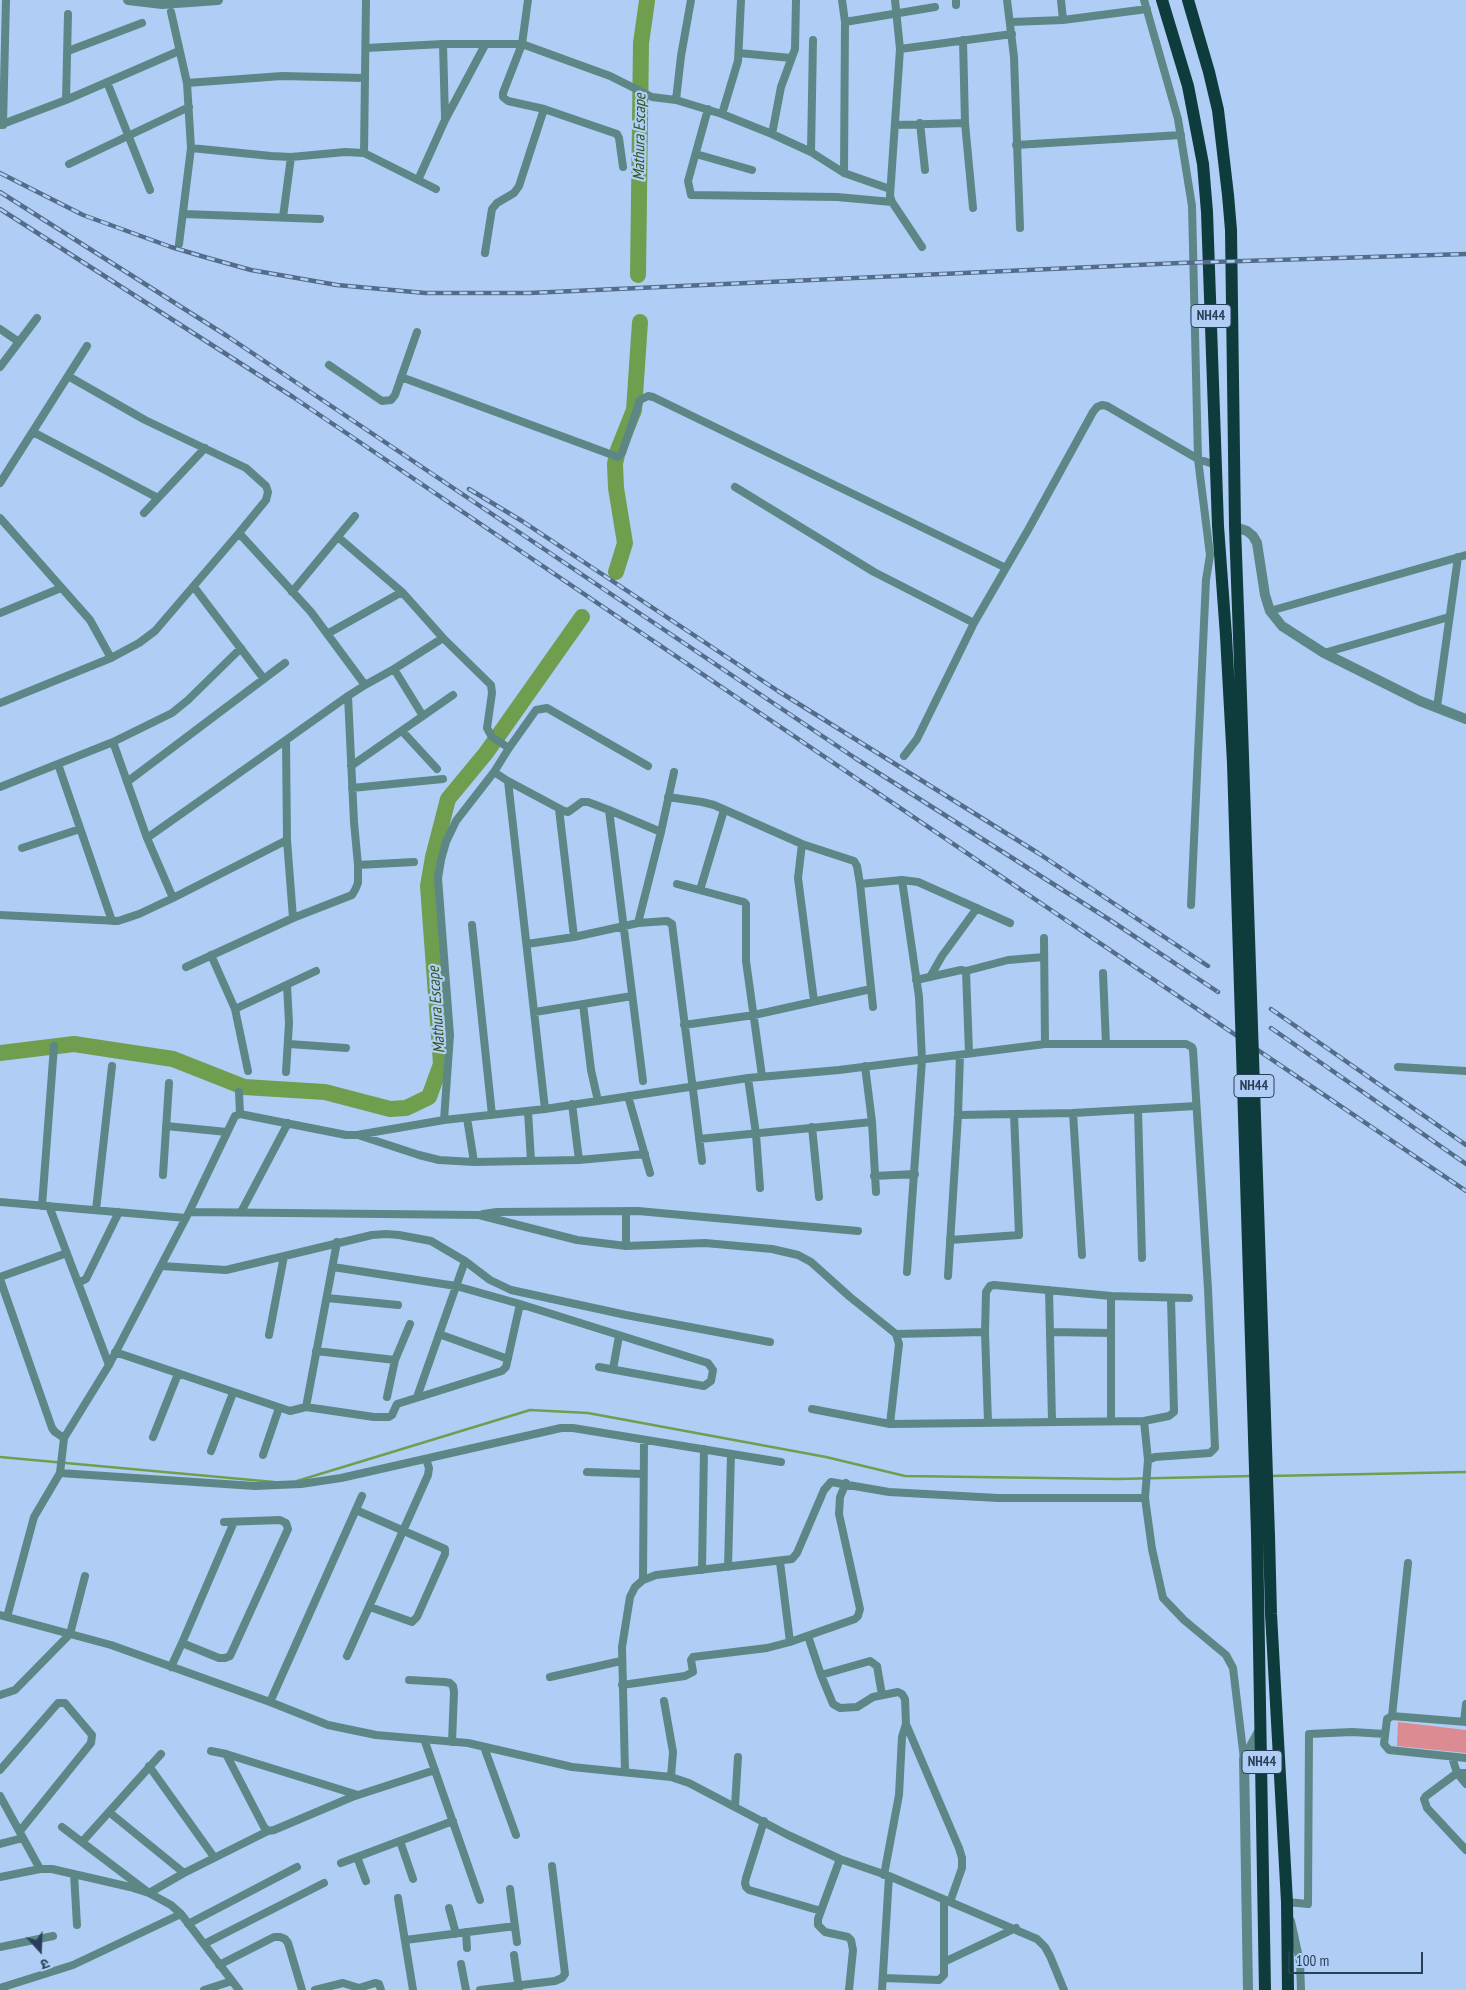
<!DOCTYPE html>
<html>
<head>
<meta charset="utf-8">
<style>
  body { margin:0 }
  #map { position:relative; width:1466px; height:1990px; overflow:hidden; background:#b0cef5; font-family:"PT Sans Narrow","Noto Sans Devanagari",sans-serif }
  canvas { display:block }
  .north { position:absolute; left:15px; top:1925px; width:50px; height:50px; -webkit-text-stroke:4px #b0cef5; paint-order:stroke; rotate:160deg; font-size:14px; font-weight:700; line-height:20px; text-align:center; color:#293e58 }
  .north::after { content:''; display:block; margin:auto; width:18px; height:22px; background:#293e58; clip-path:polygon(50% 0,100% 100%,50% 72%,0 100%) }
  .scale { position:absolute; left:1288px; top:1952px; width:135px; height:22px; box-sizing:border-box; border:2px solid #293e58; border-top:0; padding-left:6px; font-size:15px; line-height:18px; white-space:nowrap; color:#293e58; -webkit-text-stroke:4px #b0cef5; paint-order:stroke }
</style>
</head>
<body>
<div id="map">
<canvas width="1466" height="1990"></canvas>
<div class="north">उ</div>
<div class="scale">100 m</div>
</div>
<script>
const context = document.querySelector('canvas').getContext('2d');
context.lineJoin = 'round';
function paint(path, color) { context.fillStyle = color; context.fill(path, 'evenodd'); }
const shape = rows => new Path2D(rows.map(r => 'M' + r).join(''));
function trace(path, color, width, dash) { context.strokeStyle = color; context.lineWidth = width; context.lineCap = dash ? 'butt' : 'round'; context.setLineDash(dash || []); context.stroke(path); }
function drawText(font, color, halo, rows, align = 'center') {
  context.font = font + ' "PT Sans Narrow",sans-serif'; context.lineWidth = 4.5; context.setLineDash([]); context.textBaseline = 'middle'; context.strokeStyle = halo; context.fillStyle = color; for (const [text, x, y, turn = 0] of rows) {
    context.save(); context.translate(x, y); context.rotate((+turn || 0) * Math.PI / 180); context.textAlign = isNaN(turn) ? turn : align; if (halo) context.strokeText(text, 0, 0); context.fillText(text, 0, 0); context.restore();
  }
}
paint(shape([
  [1398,1722,1466,1730,1466,1753,1397,1746]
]), '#dc8b92');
trace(shape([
  [0,1457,274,1482],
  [1270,1476,1466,1472],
  [297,1481,530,1410,588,1413,826,1457,905,1476,1117,1479,1252,1476]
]), '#6f9e4f', 2.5);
trace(shape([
  [638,275,641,43,647,1],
  [616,572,625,543,616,488,615,464,618,450,634,410,640,322],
  [0,1053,74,1044,173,1059,244,1087,325,1092,390,1109,406,1108,429,1097,441,1064,428,886,433,857,448,799,486,753,582,617]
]), '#6f9e4f', 16);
trace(shape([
  [528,0,522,44,503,93,503,97,508,101,544,109,617,134,619,138,623,167],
  [842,0,845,22,844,173],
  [895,0,900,49,890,196,892,202,922,247],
  [956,0,956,5],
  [1007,0,1014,57,1020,228],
  [1061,0,1063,20],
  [1144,0,1178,119,1192,206,1198,459,1210,555,1206,580,1191,905],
  [171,12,187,83,191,148,179,244],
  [845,22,935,7],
  [1011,22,1063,20,1147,9],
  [963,40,965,123,973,208],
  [443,44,445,118],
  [366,48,443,44,522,44,610,76,652,97,676,100,722,114,772,134,811,152,844,173,890,189],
  [900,49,1012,34],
  [68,51,142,23],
  [739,53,791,58],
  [107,82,150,190],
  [187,83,282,76,365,78],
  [66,100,68,14],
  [676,100,681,56,691,0],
  [708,109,688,181,691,195,837,197,892,202],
  [722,114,738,61,741,0],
  [920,123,925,170],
  [0,125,66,100,179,51],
  [3,125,6,0],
  [895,125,965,123],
  [772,134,781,87,795,49,796,0],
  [1016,145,1181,135],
  [191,148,271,156,291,157,345,152,364,153,436,189],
  [811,152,813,40],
  [364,153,366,0],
  [696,154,752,170],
  [69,164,189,107],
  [418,180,445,120,485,45],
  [184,214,320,219],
  [283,217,291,157],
  [485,253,492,209,497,203,514,193,519,186,544,109],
  [0,329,19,342],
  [329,365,382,401,391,400,395,395,417,332],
  [0,367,37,318],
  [68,376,145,420,246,468,266,486,268,492,266,500,239,533],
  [401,377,618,457,622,453,640,400,648,396,653,397,1006,568],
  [33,432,158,498],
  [0,483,87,346],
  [735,487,874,572,974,623],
  [144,513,205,448],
  [0,518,90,620,111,658],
  [338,537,402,592],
  [194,587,264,679],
  [292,592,355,516],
  [1270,611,1466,555],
  [0,613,61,588],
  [327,634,402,592,443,638],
  [1324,653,1449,617],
  [394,669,423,716],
  [365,685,394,669,443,638,491,685,492,693,487,728,492,737,509,748,494,772,456,821,446,842,441,860,438,878,450,1035,444,1120],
  [0,703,111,658,139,643,155,631,239,533,311,612,365,685,348,696,354,822,358,865,358,883,355,890,352,895,293,918,186,967],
  [1437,707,1458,557],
  [402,731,437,769],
  [113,742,147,838,173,898],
  [509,748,536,710,547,708,648,766],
  [904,756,917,739,974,623,1028,530,1093,412,1097,407,1102,405,1107,406,1198,459,1216,465],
  [58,764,112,921],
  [351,766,453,695],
  [494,772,508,781,545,1109],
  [508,781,564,811,568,812,582,802,588,802,609,810,661,832],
  [127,782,285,663],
  [0,787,113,742,172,713,188,700,241,648],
  [352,788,443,779],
  [668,797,702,802,714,805,802,844,854,861,857,866,860,884,873,1007],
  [559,809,574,937],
  [609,810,643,1081],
  [147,838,286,740],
  [802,844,798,878,814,1001],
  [22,848,80,829],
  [358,865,414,862],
  [902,880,918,882,1010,923],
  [677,884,744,902,746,904,746,961,762,1076],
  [860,884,902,880,919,997,922,1060,907,1272],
  [700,890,724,810],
  [0,915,118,921,139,914,173,898,287,840],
  [293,918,287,840,286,740,348,696],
  [638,923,661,832,674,772],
  [472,925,492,1115],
  [1044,938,1045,1044],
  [527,944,574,937,638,923,667,921,672,924,702,1161],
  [211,955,235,1009,248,1071],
  [966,971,1008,960,1044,957],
  [1103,973,1106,1044],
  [930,977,942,956,977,908],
  [916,980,961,970,966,971,969,1053],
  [583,1004,591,1070,598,1101],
  [235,1009,316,971],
  [535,1012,632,996],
  [684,1025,754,1015,871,989],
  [289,1044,346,1048],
  [865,1066,872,1122,876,1192],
  [1398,1067,1466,1071],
  [286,1072,289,1023,287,985],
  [748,1078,756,1134,760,1188],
  [239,1092,240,1114],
  [628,1096,650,1173],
  [572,1104,579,1160],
  [1138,1110,1142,1258],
  [528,1111,531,1161],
  [1073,1113,1082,1255],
  [958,1115,1073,1113,1196,1106],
  [467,1118,474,1162],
  [166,1126,227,1132],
  [812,1127,819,1197],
  [358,1135,419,1155,439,1160,474,1162,579,1160,645,1154],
  [699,1139,872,1122],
  [163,1175,169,1083],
  [874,1176,915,1174],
  [0,1202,186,1218],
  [42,1206,54,1046],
  [49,1206,109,1365],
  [96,1210,112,1066],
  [626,1211,626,1246],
  [189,1212,479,1215,577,1240,626,1246,705,1243,772,1249,798,1255,811,1262,850,1297,896,1334,899,1344,890,1424],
  [241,1212,288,1123],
  [483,1214,497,1212,638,1211,858,1231],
  [950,1240,1019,1235,1014,1114],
  [161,1266,226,1270,372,1235,386,1234,399,1235,431,1241,465,1261,490,1280,511,1290,626,1315,770,1342],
  [333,1267,456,1286,520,1304,708,1363,713,1370,711,1381,704,1386,599,1367],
  [948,1276,958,1115,960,1055],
  [0,1277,67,1253],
  [0,1279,52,1428,55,1432,64,1438],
  [78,1283,86,1279,119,1212],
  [1049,1290,1052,1421],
  [327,1298,398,1305],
  [1050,1332,1111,1333],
  [439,1334,508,1359],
  [896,1334,985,1332],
  [269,1335,284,1256],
  [316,1351,395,1360],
  [115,1352,290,1411,306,1407,374,1417,389,1417,392,1415,397,1404,502,1371,506,1367,520,1304],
  [613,1369,619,1336],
  [387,1397,395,1360,410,1324],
  [417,1397,465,1261],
  [306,1407,337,1242],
  [812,1409,890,1424,1144,1421,1169,1416,1174,1412,1171,1298],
  [1111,1420,1111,1296],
  [1144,1421,1148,1460],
  [988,1423,985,1332,986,1292,990,1286,994,1285,1111,1296,1189,1298],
  [153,1437,178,1374],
  [211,1451,233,1393],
  [263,1455,279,1408],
  [587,1472,643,1474],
  [60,1473,255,1486,301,1484,341,1478,561,1428,573,1428,781,1462],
  [356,1510,445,1549,445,1554,417,1617,412,1622,370,1607],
  [780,1562,790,1642],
  [728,1567,731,1454],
  [702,1570,704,1449],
  [643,1580,644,1440],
  [0,1615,111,1645,270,1702,328,1725,376,1735,468,1743,572,1767,671,1777,689,1783,788,1835,840,1859,889,1876,1037,1939,1045,1947,1050,1956,1064,1990],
  [7,1617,34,1517,60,1473,64,1438,109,1365,189,1212,235,1116,240,1114,346,1135,357,1135,444,1120,545,1109,748,1078,839,1070,1045,1044,1186,1044,1192,1047,1193,1050,1208,1289,1215,1448,1210,1453,1155,1457,1148,1460,1145,1498,1152,1549,1163,1598,1184,1620,1226,1655,1233,1668,1244,1759],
  [808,1636,821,1675,870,1661,877,1666,882,1695],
  [182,1643,234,1522],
  [347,1656,428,1475,429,1468,426,1459],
  [171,1667,182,1643,219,1658,225,1658,230,1656,288,1529,286,1523,280,1520,224,1522],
  [821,1675,833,1704,840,1708,857,1707,873,1697,898,1692,902,1694,905,1699,906,1724,959,1848,962,1858,962,1868,950,1902],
  [550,1677,621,1661],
  [409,1680,445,1682,450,1683,453,1686,454,1692,452,1742],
  [622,1685,685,1676,693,1672,691,1660,693,1657,767,1648,790,1642,855,1619,858,1616,860,1609,839,1514,840,1497,846,1483],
  [0,1695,15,1690,70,1634,85,1576],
  [664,1701,673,1752,671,1777],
  [270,1702,362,1496],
  [1392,1716,1408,1563],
  [1464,1722,1466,1704],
  [1466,1722,1392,1716,1387,1719,1384,1744,1389,1750,1466,1758],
  [424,1739,480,1900],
  [484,1747,516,1835],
  [211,1751,226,1754,358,1795],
  [226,1754,264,1827,268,1831,274,1830,352,1797,435,1770],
  [1452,1757,1457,1773,1466,1784],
  [149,1766,214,1857],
  [0,1770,58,1703,65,1703,92,1735,91,1743,20,1831],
  [625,1772,622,1647,630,1597,635,1587,643,1580,656,1575,792,1559,797,1553,824,1490,831,1482,889,1492,998,1498,1145,1498],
  [1466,1773,1457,1773,1426,1796,1424,1799,1427,1808,1466,1850],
  [0,1796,40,1869],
  [735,1806,738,1757],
  [109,1812,184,1873],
  [764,1821,746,1878,745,1883,746,1887,749,1890,821,1911],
  [62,1827,149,1893,184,1873,268,1831],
  [400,1841,413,1879],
  [82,1842,161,1754],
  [0,1844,23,1838],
  [357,1857,366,1881],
  [840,1859,818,1919,818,1925,825,1932,848,1937,851,1940,853,1950,849,1990],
  [341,1863,453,1821],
  [74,1874,77,1925],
  [884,1875,899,1795,902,1737,906,1724],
  [0,1877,40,1869,52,1869,130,1887,149,1893,171,1905,181,1914,239,1990],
  [510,1889,517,1942],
  [398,1898,413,1990],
  [1287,1905,1287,1902,1308,1904,1309,1734,1352,1732,1385,1734],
  [449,1908,456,1934],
  [1291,1921,1300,1962,1301,1990],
  [188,1924,297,1867],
  [466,1932,467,1948],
  [405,1940,515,1926],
  [204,1944,324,1883],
  [0,1947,53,1936],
  [514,1955,519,1990],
  [944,1962,944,1900],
  [461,1964,466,1990],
  [219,1965,274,1937,280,1937,285,1939,288,1943,302,1990],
  [883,1978,939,1980,944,1975,944,1962,1016,1928],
  [0,1988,73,1965,181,1914],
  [204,1990,232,1981],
  [315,1990,343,1983,359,1988,375,1983,379,1984,381,1990],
  [480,1990,555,1981,562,1978,565,1974,552,1866],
  [882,1990,889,1876]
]), '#5c8786', 8);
trace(shape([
  [128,0,162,4,218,0],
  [1235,527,1247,531,1253,536,1257,543,1265,595,1270,611,1282,626,1324,653,1420,701,1466,719],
  [1248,1990,1244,1759,1260,1730]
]), '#5c8786', 10);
trace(shape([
  [1162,0,1188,86,1203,164,1207,212,1218,526,1226,636],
  [1188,0,1209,72,1218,110,1228,195,1231,230,1235,527,1239,637],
  [1257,1534,1265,1990],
  [1269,1536,1271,1614,1287,1902,1288,1990]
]), '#0e3c3c', 12);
const rail = shape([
  [0,173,83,215,171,247,208,258,251,270,337,285,425,293,530,293,1180,263,1466,254],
  [0,192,227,336,855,758,1113,922,1218,992],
  [0,209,293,397,1466,1191],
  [469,489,522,521,778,691,1038,853,1208,966],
  [1271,1009,1466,1145],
  [1271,1028,1466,1164]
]);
trace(rail, '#546b89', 4.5);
trace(rail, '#b0cef5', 2.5, [8]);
trace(shape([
  [1226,636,1233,763,1257,1534],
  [1239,637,1269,1536]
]), '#0e3c3c', 12);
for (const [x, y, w] of [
  [1211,316,40],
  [1254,1086,40],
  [1262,1762,40]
]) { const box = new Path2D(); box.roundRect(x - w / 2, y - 11.5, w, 23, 4); context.fillStyle = '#b0cef5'; context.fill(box); trace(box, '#293e58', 1); }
drawText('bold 14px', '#293e58', null, [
  ["NH44",1211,316],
  ["NH44",1254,1086],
  ["NH44",1262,1762]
]);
drawText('italic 16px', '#33531c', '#b0cef5', [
  ["Mathura Escape",640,137,-89],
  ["Mathura Escape",437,1010,-94]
]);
</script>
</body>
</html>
